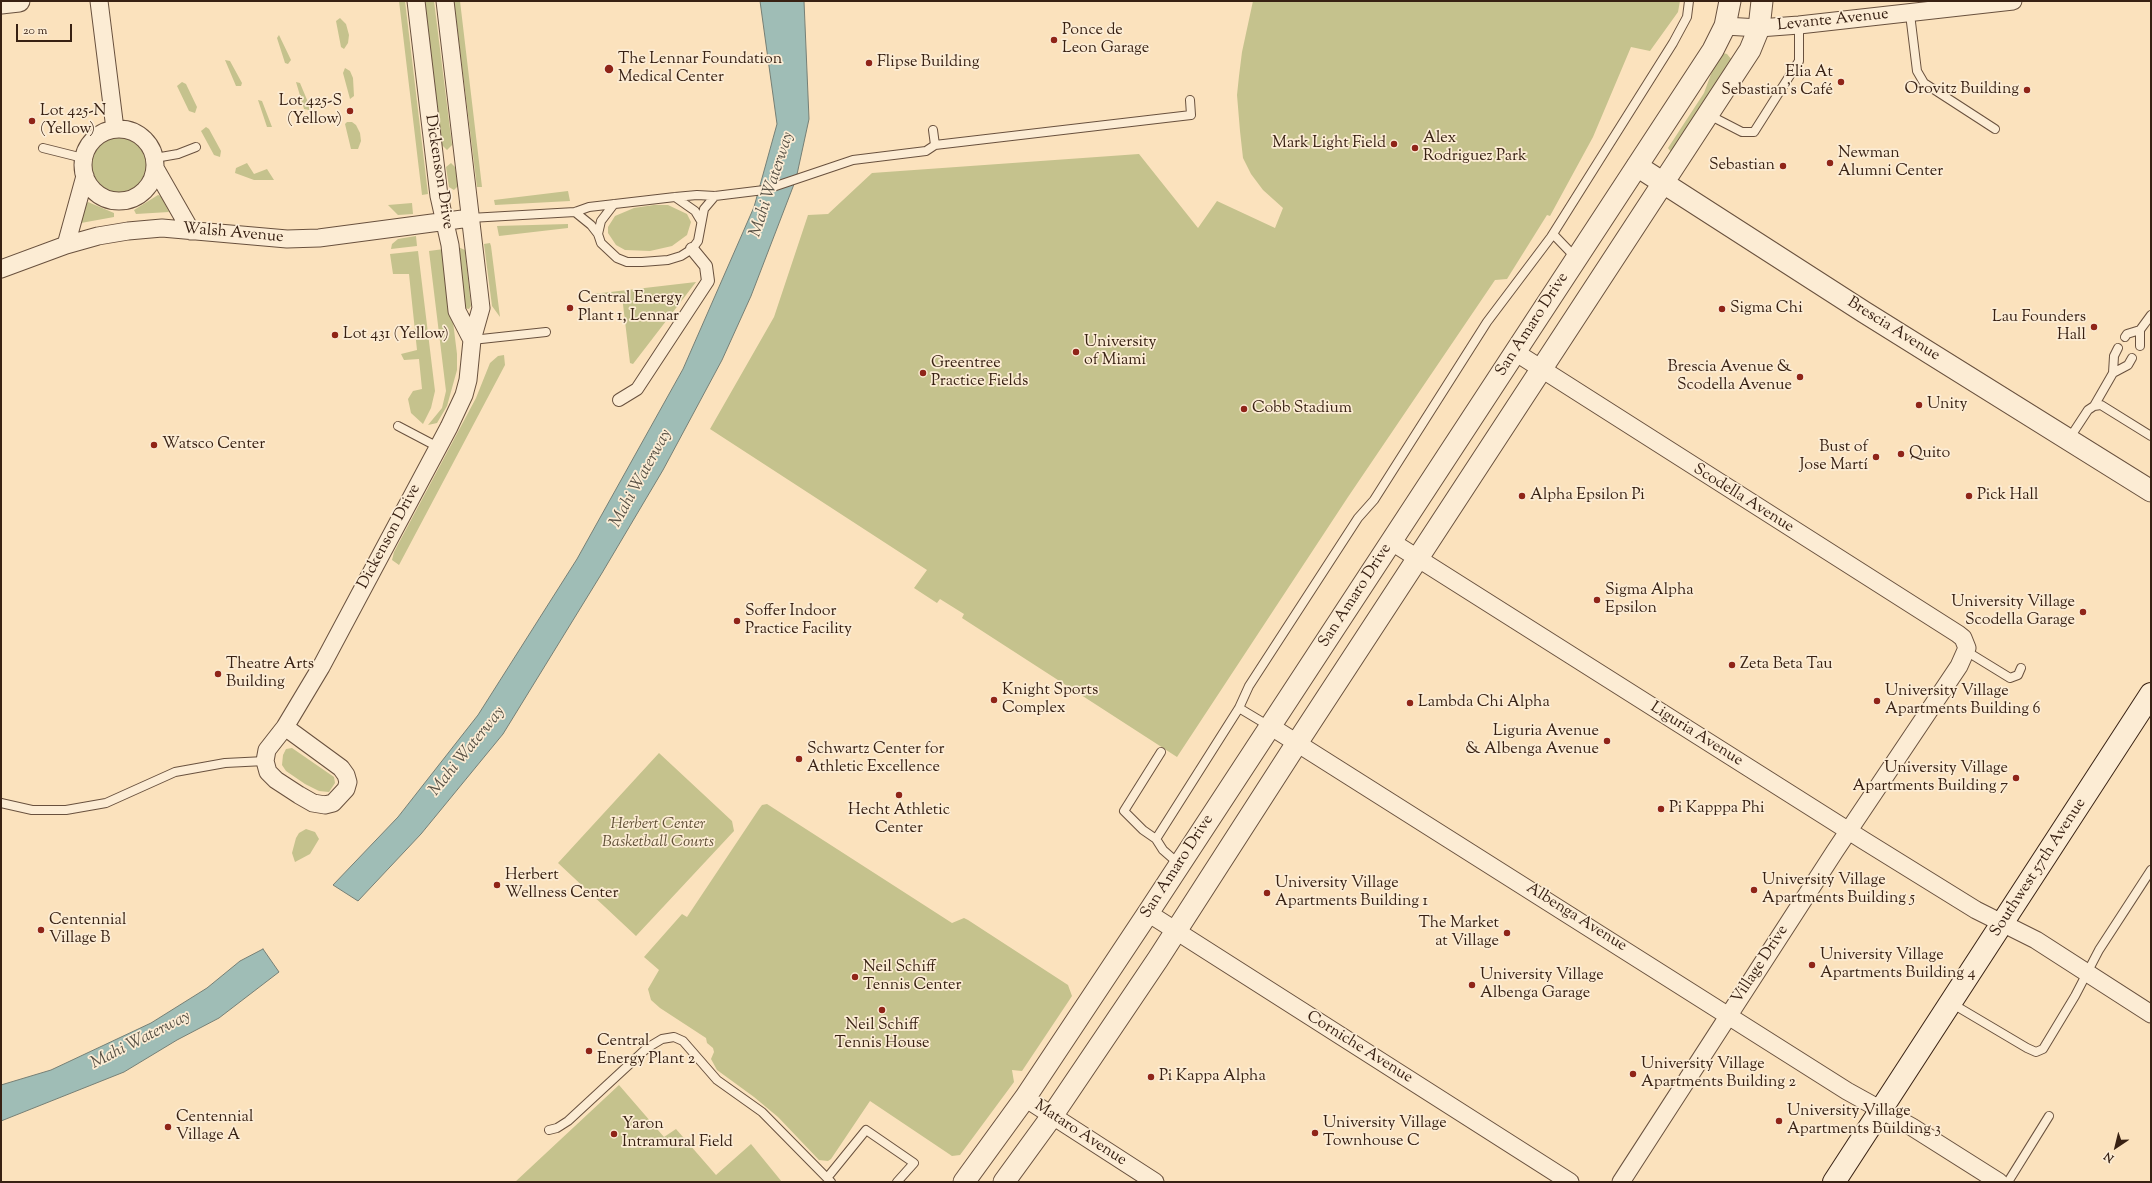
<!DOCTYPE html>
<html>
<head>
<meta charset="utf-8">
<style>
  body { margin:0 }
  #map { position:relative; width:2152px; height:1183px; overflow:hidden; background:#fbe2bd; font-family:"Sorts Mill Goudy",serif }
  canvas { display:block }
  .frame { position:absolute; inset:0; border:2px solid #382113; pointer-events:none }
  .north { position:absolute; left:2096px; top:1127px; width:40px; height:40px; -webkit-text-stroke:3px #fcecd4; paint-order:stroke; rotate:215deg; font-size:11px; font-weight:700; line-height:16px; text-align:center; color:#382113 }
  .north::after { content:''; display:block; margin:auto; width:14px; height:18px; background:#382113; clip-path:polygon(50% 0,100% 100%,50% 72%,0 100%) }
  .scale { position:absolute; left:16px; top:24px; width:56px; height:18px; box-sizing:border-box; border:2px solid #382113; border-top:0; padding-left:5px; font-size:12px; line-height:14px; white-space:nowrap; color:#382113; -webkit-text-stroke:3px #fcecd4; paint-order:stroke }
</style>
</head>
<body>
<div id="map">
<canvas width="2152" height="1183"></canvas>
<div class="frame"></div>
<div class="north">N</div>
<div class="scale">20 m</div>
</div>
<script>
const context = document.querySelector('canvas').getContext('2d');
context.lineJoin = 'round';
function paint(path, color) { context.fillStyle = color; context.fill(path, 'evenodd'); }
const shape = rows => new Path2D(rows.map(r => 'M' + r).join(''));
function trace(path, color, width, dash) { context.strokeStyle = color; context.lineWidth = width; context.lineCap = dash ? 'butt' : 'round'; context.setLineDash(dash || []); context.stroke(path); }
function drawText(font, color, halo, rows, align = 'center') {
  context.font = font + ' "Sorts Mill Goudy",serif'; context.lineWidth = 3.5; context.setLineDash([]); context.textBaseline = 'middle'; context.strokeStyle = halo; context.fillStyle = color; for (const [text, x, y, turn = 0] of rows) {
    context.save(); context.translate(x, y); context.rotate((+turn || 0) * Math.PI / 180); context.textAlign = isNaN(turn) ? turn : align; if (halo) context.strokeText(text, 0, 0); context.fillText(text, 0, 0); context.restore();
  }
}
paint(shape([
  [399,1,405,1,428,194,422,195],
  [425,1,434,1,452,145,447,150,442,145],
  [454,1,460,1,482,187,477,187],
  [1253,1,1680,1,1678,12,1650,51,1631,47,1593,137,1550,216,1547,215,1507,279,1495,280,1348,497,1177,757,962,618,964,614,940,599,937,603,914,588,927,570,710,429,774,317,808,215,828,214,872,173,1139,154,1198,228,1217,201,1275,228,1283,208,1263,190,1251,174,1243,158,1240,131,1237,95,1239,76,1242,52],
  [340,18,346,24,349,35,348,43,344,49,341,47,336,21],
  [279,35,291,60,288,64,285,63,277,38],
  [1723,53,1727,54,1732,60,1671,152,1668,148,1704,93,1717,58],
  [225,60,230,61,242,83,241,86,236,86],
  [345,68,350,71,353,78,354,96,350,99,343,73],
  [182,82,186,84,197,107,195,113,189,111,177,86],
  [296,82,300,83,310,107,309,110,304,109],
  [258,100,262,101,272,127,267,127],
  [347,122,352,122,356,125,360,133,361,141,358,149,351,149,345,124],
  [206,127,209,129,221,151,220,157,214,155,201,131],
  '92 165a27 27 0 1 1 54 0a27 27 0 1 1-54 0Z',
  [247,163,254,174,267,169,274,180,254,180,235,173,236,168],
  [451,163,455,167,458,186,454,190,449,187,446,167],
  [568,191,570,201,495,205,494,200],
  [158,195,161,196,169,212,136,214,134,210],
  [88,202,114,213,114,217,81,223,85,205],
  [412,203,413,214,398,215,388,205],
  [654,205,668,205,687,214,691,222,687,235,672,246,650,251,625,250,616,245,608,233,608,227,615,216,634,208],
  [568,224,568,228,499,236,497,226],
  [416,236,417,246,391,249,392,244,398,239],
  [490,243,491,246,500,317,492,306,484,244],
  [458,247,465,250,471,306,469,309,464,308],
  [444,249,457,354,457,370,447,406,437,423,428,425,442,408,446,391,429,251],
  [418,251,435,391,431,408,423,424,411,413,408,399,413,391,422,389,419,359,404,360,401,354,417,350,409,274,393,274,390,254],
  [696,282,633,364,630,363,622,296,594,299,593,294],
  [504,355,505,365,399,565,392,560,394,552,476,398,490,363,498,356],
  [292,748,334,777,335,783,329,792,319,791,305,784,286,771,282,765,283,755,286,749],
  [659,753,732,821,734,831,636,936,558,863],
  [767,804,952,923,964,918,968,920,1068,985,1072,996,1022,1071,1012,1070,1014,1082,960,1155,952,1156,870,1101,831,1159,828,1161,819,1160,778,1117,754,1097,717,1070,711,1059,714,1052,713,1048,707,1043,706,1038,660,1008,651,1000,648,989,659,970,644,957,682,914,687,917,759,809,762,805],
  [306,829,315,832,319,839,310,854,295,862,292,853,296,838,299,833],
  [619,1085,664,1137,676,1129,716,1175,751,1144,782,1182,515,1182]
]), '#c5c28d');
const water = shape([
  [760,1,804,1,809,119,796,179,751,296,722,360,663,470,602,573,503,734,421,834,358,901,333,885,398,817,478,715,577,559,683,369,754,207,777,124,760,1],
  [263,949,279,972,219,1018,177,1040,124,1072,1,1121,1,1085,51,1070,151,1023,207,988,240,961,263,949]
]);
paint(water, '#9fbdb6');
trace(water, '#767f75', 1);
const service = shape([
  [1910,14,1917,71,1924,83,1995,129],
  [1709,115,1742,132,1754,132,1799,61,1799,25],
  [933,130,935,145],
  [43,148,83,158],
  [155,158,178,154,196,147],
  [675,197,695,211,701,221],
  [575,212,591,225,598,234,601,243,617,258,627,262,642,262,668,260,681,256,692,249,698,241,704,209,715,196],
  [470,218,575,212,589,207,675,197,697,195,715,196,764,190,853,160,926,151,935,145,1191,115,1190,100],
  [598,234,601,221,614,204],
  [1553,234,1576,258],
  [2125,337,2127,334,2140,330],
  [472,340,546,332],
  [2140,346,2140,330,2151,315],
  [2118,348,2114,356,2113,373,2128,365,2132,358],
  [2094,406,2113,373],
  [398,426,438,447],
  [2069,439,2088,410,2094,406,2101,405,2151,436],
  [1966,651,2010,678,2018,675,2021,668],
  [1239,708,1269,726],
  [1161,752,1124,811,1143,830,1156,839,1163,850,1179,864],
  [1,803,32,810,66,810,106,803,175,772,225,763,265,761],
  [1156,839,1239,708,1249,686,1358,518,1374,500,1487,322,1551,237,1673,43,1687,17,1689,1],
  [1951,1003,2027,1048,2036,1052,2043,1049,2075,996,2099,950,2151,870],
  [549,1130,557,1128,568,1121,647,1048,662,1039,674,1037,683,1041,717,1080,762,1112,831,1182],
  [827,1178,866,1130,914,1163,897,1182],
  [2008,1182,2049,1116]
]);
const pedestrian = shape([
  [619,400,637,389,708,281,706,266,692,249]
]);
const minor = shape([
  [99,1,115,129],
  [416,1,439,196,450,245,457,311,472,340],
  [1725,26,1759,28,1799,25,2013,1],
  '83 165a36 36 0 1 1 72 0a36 36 0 1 1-72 0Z',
  [155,168,191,231],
  [66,245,85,176],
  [1,269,66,245,98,236,128,231,162,228,287,239,319,238,470,218],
  [1515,352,1958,634,1963,638,1967,648,1959,666,1835,851,1621,1182],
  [1392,542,1863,840,1976,910,2036,940,2151,1014],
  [1270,726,1847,1091,1912,1127,1999,1182],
  [285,727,341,768,346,775,348,782,346,789,333,803,325,805,313,803,299,795,276,780,268,772,265,761,267,750,285,727,321,667,449,427,464,395,468,380,472,340,481,308,445,1],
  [1148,913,1570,1182],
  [1025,1098,1155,1182]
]);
const tertiary = shape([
  [1,3,19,1],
  [1637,166,1864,312,2151,491],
  [964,1182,1025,1098,1148,913,1713,50,1725,26,1730,1],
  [1004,1182,1052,1116,1158,959,1297,743,1750,50,1759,28,1762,1]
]);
const secondary = shape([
  [1834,1182,2151,694]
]);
trace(service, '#69513e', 10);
trace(pedestrian, '#69513e', 14);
trace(minor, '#69513e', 19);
trace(tertiary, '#69513e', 23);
trace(secondary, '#382113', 24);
trace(service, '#fcecd4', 8);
trace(pedestrian, '#fcecd4', 12);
trace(minor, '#fcecd4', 17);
trace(tertiary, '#fcecd4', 21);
trace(secondary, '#fcecd4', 22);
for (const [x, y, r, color] of [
  [1054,40,4,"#8f2418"],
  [869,63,4,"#8f2418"],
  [609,69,5,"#8f2418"],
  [1841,82,4,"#8f2418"],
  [2027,90,4,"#8f2418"],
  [350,111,4,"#8f2418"],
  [32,121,4,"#8f2418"],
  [1394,144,4,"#8f2418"],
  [1415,148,4,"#8f2418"],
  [1830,163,4,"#8f2418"],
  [1783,166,4,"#8f2418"],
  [570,308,4,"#8f2418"],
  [1722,309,4,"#8f2418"],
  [2094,327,4,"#8f2418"],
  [335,335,4,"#8f2418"],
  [1076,352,4,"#8f2418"],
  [923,373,4,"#8f2418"],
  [1800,377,4,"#8f2418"],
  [1919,405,4,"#8f2418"],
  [1244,409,4,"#8f2418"],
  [154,445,4,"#8f2418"],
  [1901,454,4,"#8f2418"],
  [1876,457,4,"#8f2418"],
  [1522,496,4,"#8f2418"],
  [1969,496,4,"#8f2418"],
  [1597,600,4,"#8f2418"],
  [2083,612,4,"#8f2418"],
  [737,621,4,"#8f2418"],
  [1732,665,4,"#8f2418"],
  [218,674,4,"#8f2418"],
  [994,700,4,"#8f2418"],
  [1877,701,4,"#8f2418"],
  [1410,703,4,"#8f2418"],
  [1607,741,4,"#8f2418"],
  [799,759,4,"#8f2418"],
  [2016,778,4,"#8f2418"],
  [899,795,4,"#8f2418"],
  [1661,809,4,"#8f2418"],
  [497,885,4,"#8f2418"],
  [1754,890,4,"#8f2418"],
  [1267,893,4,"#8f2418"],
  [41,930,4,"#8f2418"],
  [1507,933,4,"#8f2418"],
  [1812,965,4,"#8f2418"],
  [855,977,4,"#8f2418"],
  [1472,985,4,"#8f2418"],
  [882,1010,4,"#8f2418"],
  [589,1051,4,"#8f2418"],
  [1633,1074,4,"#8f2418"],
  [1151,1077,4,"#8f2418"],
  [1779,1121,4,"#8f2418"],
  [168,1127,4,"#8f2418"],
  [1315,1133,4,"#8f2418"],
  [614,1134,4,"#8f2418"]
]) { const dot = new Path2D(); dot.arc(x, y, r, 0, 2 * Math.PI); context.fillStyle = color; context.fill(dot); trace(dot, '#fcecd4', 1.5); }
drawText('16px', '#382113', '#fcecd4', [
  ["Levante Avenue",1833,21,-6],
  ["Dickenson Drive",438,172,81],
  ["Walsh Avenue",233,234,5],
  ["San Amaro Drive",1533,325,-57],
  ["Brescia Avenue",1893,330,32],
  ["Scodella Avenue",1743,499,32],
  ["Dickenson Drive",390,537,-62],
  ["San Amaro Drive",1356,596,-57],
  ["Liguria Avenue",1696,735,32],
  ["San Amaro Drive",1178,867,-57],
  ["Southwest 57th Avenue",2039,868,-57],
  ["Albenga Avenue",1576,918,32],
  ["Village Drive",1761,965,-57],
  ["Corniche Avenue",1359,1048,32],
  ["Mataro Avenue",1080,1134,33]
]);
drawText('16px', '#382113', '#fcecd4', [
  ["Ponce de",1062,31],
  ["Leon Garage",1062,49],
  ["The Lennar Foundation",618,60],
  ["Medical Center",618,78],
  ["Flipse Building",877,63],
  ["Elia At",1833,73,"right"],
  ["Sebastian's Café",1833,91,"right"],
  ["Orovitz Building",2019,90,"right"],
  ["Lot 425-S",342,102,"right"],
  ["(Yellow)",342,120,"right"],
  ["Lot 425-N",40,112],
  ["(Yellow)",40,130],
  ["Alex",1423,139],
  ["Rodriguez Park",1423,157],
  ["Mark Light Field",1386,144,"right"],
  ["Newman",1838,154],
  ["Alumni Center",1838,172],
  ["Sebastian",1775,166,"right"],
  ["Central Energy",578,299],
  ["Plant 1, Lennar",578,317],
  ["Sigma Chi",1730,309],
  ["Lau Founders",2086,318,"right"],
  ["Hall",2086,336,"right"],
  ["Lot 431 (Yellow)",343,335],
  ["University",1084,343],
  ["of Miami",1084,361],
  ["Greentree",931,364],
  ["Practice Fields",931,382],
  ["Brescia Avenue &",1792,368,"right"],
  ["Scodella Avenue",1792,386,"right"],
  ["Unity",1927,405],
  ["Cobb Stadium",1252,409],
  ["Watsco Center",162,445],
  ["Bust of",1868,448,"right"],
  ["Jose Martí",1868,466,"right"],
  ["Quito",1909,454],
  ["Alpha Epsilon Pi",1530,496],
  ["Pick Hall",1977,496],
  ["Sigma Alpha",1605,591],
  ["Epsilon",1605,609],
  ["University Village",2075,603,"right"],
  ["Scodella Garage",2075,621,"right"],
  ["Soffer Indoor",745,612],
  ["Practice Facility",745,630],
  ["Theatre Arts",226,665],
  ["Building",226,683],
  ["Zeta Beta Tau",1740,665],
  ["Knight Sports",1002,691],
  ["Complex",1002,709],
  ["University Village",1885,692],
  ["Apartments Building 6",1885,710],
  ["Lambda Chi Alpha",1418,703],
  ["Liguria Avenue",1599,732,"right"],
  ["& Albenga Avenue",1599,750,"right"],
  ["Schwartz Center for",807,750],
  ["Athletic Excellence",807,768],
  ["University Village",2008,769,"right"],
  ["Apartments Building 7",2008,787,"right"],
  ["Pi Kapppa Phi",1669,809],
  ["Hecht Athletic",899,811,"center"],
  ["Center",899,829,"center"],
  ["Herbert",505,876],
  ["Wellness Center",505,894],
  ["University Village",1762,881],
  ["Apartments Building 5",1762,899],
  ["University Village",1275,884],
  ["Apartments Building 1",1275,902],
  ["Centennial",49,921],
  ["Village B",49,939],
  ["The Market",1499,924,"right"],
  ["at Village",1499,942,"right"],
  ["University Village",1820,956],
  ["Apartments Building 4",1820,974],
  ["Neil Schiff",863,968],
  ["Tennis Center",863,986],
  ["University Village",1480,976],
  ["Albenga Garage",1480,994],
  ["Neil Schiff",882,1026,"center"],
  ["Tennis House",882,1044,"center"],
  ["Central",597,1042],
  ["Energy Plant 2",597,1060],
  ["University Village",1641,1065],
  ["Apartments Building 2",1641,1083],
  ["Pi Kappa Alpha",1159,1077],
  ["University Village",1787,1112],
  ["Apartments Building 3",1787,1130],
  ["Centennial",176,1118],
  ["Village A",176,1136],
  ["University Village",1323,1124],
  ["Townhouse C",1323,1142],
  ["Yaron",622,1125],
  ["Intramural Field",622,1143]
], 'left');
drawText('italic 16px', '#625138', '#fcecd4', [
  ["Herbert Center",658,825],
  ["Basketball Courts",658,843]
]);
drawText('italic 17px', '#575044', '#fcecd4', [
  ["Mahi Waterway",773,185,-72],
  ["Mahi Waterway",642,479,-61],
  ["Mahi Waterway",468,752,-51],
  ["Mahi Waterway",141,1041,-27]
]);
</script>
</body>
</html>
